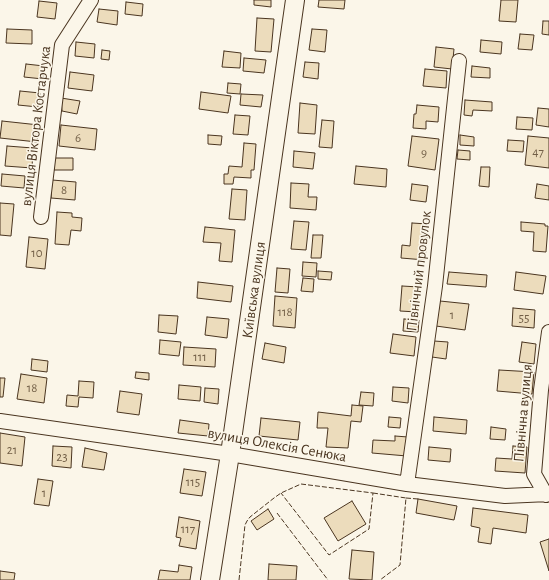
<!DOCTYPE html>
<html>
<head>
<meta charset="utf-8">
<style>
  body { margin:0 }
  canvas { display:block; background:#fbf6e9 }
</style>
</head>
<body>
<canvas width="549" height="580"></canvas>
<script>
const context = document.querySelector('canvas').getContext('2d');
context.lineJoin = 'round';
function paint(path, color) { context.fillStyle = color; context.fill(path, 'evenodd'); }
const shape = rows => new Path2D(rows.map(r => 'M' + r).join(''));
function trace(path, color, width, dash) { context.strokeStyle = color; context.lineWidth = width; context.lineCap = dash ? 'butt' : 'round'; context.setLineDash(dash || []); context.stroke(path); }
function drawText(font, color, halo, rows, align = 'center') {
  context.font = font + ' "Alegreya Sans",sans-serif'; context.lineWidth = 3; context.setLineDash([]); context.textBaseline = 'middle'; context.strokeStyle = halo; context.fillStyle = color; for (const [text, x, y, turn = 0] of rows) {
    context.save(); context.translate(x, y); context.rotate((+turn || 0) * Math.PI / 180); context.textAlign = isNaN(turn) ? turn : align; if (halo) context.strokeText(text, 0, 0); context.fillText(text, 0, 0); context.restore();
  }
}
const building = shape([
  [254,0,271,0,271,7,254,5,254,0],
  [319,0,345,0,344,9,318,7,319,0],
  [501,0,518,0,516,22,499,21,501,0],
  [39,1,57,3,55,19,37,17,39,1],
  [126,2,143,4,142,16,125,14,126,2],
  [99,9,118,11,117,25,97,22,99,9],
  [257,18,274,19,271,52,255,51,257,18],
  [543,21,549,21,549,35,542,34,543,21],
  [7,29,32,30,32,44,6,43,7,29],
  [312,29,327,30,325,52,309,50,312,29],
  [520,34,534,35,532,50,518,49,520,34],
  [481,40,502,42,501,54,480,52,481,40],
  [76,42,95,44,94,58,75,56,76,42],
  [436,47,454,49,452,69,434,67,436,47],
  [102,50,110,51,109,60,101,59,102,50],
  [224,51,241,53,240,68,222,67,224,51],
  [244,58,266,60,264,73,243,71,244,58],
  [305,62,319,63,318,79,303,77,305,62],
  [26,64,44,66,43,79,24,77,26,64],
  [472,66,490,68,490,78,471,77,472,66],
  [425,69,447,71,446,88,423,86,425,69],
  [70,72,94,75,92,91,68,88,70,72],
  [228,83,241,84,240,94,227,93,228,83],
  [20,91,40,93,38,107,18,105,20,91],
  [201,92,231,96,228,113,199,109,201,92],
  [241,94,263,95,261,107,240,105,241,94],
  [61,98,80,101,77,114,62,111,61,98],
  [465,100,492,102,492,111,473,110,472,116,464,115,465,100],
  [300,103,317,105,315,134,298,133,300,103],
  [417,105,439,107,438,122,426,121,426,129,413,128,414,114,416,114,417,105],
  [538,108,549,109,549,127,536,125,538,108],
  [235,115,250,116,248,135,233,134,235,115],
  [517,117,533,118,532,130,516,129,517,117],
  [322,120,334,121,332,148,319,147,322,120],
  [2,121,39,125,37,142,0,138,2,121],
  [61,125,97,129,95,150,59,146,61,125],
  [208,135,222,136,221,145,208,144,208,135],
  [460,135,474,137,474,146,460,145,460,135],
  [412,136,439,139,435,170,408,166,412,136],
  [528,136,549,138,549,168,525,165,528,136],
  [508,140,524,141,523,152,507,151,508,140],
  [244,143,256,144,254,170,251,170,251,178,234,177,233,184,224,184,224,174,228,174,229,166,242,167,244,143],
  [7,146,33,148,32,168,5,166,7,146],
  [458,150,470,151,470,160,457,159,458,150],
  [294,151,315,153,313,169,293,167,294,151],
  [54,158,73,158,73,170,54,170,54,158],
  [356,166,387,169,386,187,354,184,356,166],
  [481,167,490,167,489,187,479,186,481,167],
  [2,174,25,176,24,188,1,186,2,174],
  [52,180,76,182,75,200,51,198,52,180],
  [291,183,309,184,308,197,317,197,316,210,290,208,291,183],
  [412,184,428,186,426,202,410,200,412,184],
  [537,184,549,186,549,200,535,198,537,184],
  [232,189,247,190,245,220,229,219,232,189],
  [0,203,14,204,11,236,0,235,0,203],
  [57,212,72,213,72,217,82,218,81,231,71,230,69,245,55,244,57,212],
  [294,221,309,222,306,250,291,249,294,221],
  [521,222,545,224,545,226,548,226,546,252,533,251,534,232,521,231,521,222],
  [412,223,428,224,425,260,401,258,402,245,410,246,412,223],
  [205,227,235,230,232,262,219,261,221,243,203,242,205,227],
  [313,235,323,235,321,258,311,258,313,235],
  [29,237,48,239,45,269,26,267,29,237],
  [303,262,317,263,316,277,302,276,303,262],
  [277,268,290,269,288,293,275,292,277,268],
  [318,271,332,272,331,280,318,279,318,271],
  [449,272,487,275,486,287,447,284,449,272],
  [516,272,546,276,543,294,514,290,516,272],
  [303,278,314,279,313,292,301,291,303,278],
  [198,282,233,286,231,302,197,298,198,282],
  [402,286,419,287,417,312,400,311,402,286],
  [275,296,297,298,295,328,273,326,275,296],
  [440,301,469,304,465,330,436,326,440,301],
  [513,308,535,310,534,328,512,326,513,308],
  [159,315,178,316,176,334,158,332,159,315],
  [207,317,229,319,227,338,205,335,207,317],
  [404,319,419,320,418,332,403,331,404,319],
  [393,334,416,337,414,356,390,353,393,334],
  [160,340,181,342,179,356,159,354,160,340],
  [434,341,448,342,446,359,432,357,434,341],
  [522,342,536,344,534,364,519,362,522,342],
  [265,343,286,347,284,363,262,359,265,343],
  [184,347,216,349,215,367,183,365,184,347],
  [32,359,48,361,47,372,31,370,32,359],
  [499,370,534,372,532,394,497,391,499,370],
  [136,372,149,373,149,380,135,378,136,372],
  [21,374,47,378,44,403,17,399,21,374],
  [0,378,5,378,3,397,0,397,0,378],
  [79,381,94,382,93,398,79,397,78,407,66,406,67,395,78,396,79,381],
  [179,385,201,387,200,401,178,399,179,385],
  [393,387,409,388,408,403,392,401,393,387],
  [205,388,219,389,218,404,204,402,205,388],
  [120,391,142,394,139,415,117,412,120,391],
  [361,392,374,393,373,406,359,405,361,392],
  [352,405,363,406,361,422,351,421,348,448,326,447,328,428,317,428,318,412,351,416,352,405],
  [389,417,401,418,400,428,388,427,389,417],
  [434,417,467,420,466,434,433,431,434,417],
  [261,418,300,422,298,440,259,436,261,418],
  [180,420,209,424,208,436,178,433,180,420],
  [491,427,506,429,505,440,490,439,491,427],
  [0,433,25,437,22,466,0,463,0,433],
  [395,436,408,437,407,456,372,453,373,440,395,441,395,436],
  [53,446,72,447,71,468,52,466,53,446],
  [513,446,527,447,525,473,495,471,496,458,512,459,513,446],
  [429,447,451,449,450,462,428,460,429,447],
  [85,448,107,453,104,470,82,467,85,448],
  [184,469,206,472,202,496,180,493,184,469],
  [38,479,53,481,49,506,34,504,38,479],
  [418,499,457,506,454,520,416,513,418,499],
  [352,501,366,524,338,541,324,518,352,501],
  [473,508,528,515,526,533,493,528,491,544,478,542,480,528,471,526,473,508],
  [268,509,274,519,257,530,251,521,268,509],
  [179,517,200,521,196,549,179,546,181,538,176,537,179,517],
  [549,539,549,571,540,542,549,539],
  [352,550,374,552,372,580,349,579,352,550],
  [269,564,297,566,296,580,268,580,269,564],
  [179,565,192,567,190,580,158,580,160,570,178,572,179,565],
  [0,571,15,573,14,580,0,580,0,571]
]);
paint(building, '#ecdcbc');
trace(building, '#4a3520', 1);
const minor = shape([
  [41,217,62,45,91,0],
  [0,421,230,454,407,484,505,496,549,494],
  [407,484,435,286,459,61],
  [546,495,534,474,541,390,549,332]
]);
const major = shape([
  [210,580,230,454,295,0]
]);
trace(minor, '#4a3520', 16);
trace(major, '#4a3520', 20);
trace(minor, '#fbf6e9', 14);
trace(major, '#fbf6e9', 18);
trace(shape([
  [373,493,406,498,400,565,380,580],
  [406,498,418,499],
  [277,513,328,580],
  [239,580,245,525,247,521,250,517,274,498,281,493,301,484,373,493,369,529,329,555,281,493]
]), '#4a3520', 1, [5, 2]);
drawText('13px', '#725f47', null, [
  ["6",78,138],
  ["47",538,152],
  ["9",424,153],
  ["8",64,190],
  ["10",37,253],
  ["118",285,312],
  ["1",452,315],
  ["55",524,318],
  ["111",200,357],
  ["18",32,388],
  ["21",12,450],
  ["23",62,457],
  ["115",193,482],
  ["1",44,493],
  ["117",188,529]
]);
drawText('15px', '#4a3520', '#fbf6e9', [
  ["вулиця Віктора Костарчука",36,126,-83],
  ["Північний провулок",419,271,-83],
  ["Київська вулиця",254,290,-82],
  ["Північна вулиця",523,413,-85],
  ["вулиця Олексія Сенюка",277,445,10]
]);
</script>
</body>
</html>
